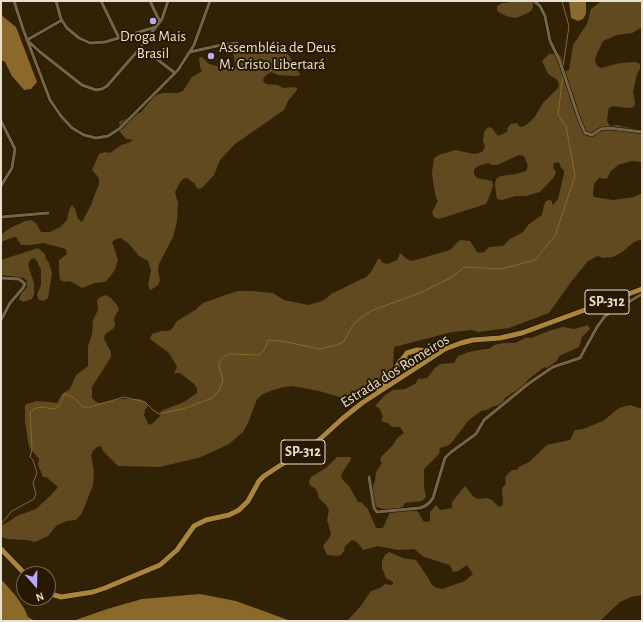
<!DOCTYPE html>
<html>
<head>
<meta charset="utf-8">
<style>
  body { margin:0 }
  #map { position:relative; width:643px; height:622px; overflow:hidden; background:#312205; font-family:"Alegreya Sans",sans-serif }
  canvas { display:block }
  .frame { position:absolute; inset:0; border:2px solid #e9dfcf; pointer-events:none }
  .north { position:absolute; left:16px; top:566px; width:40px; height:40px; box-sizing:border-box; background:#271800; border:1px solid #756853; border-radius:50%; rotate:160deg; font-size:11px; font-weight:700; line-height:16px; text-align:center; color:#e9dfcf }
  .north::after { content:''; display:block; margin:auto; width:14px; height:18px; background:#b7abf8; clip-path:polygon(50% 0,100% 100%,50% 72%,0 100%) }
</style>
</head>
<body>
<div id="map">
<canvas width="643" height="622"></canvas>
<div class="frame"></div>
<div class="north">N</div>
</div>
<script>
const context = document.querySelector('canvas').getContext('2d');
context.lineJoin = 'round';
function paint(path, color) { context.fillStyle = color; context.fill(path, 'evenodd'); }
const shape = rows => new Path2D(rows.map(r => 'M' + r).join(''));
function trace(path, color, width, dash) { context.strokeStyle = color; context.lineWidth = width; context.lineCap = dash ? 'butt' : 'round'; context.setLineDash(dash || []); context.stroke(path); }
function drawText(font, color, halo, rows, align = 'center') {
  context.font = font + ' "Alegreya Sans",sans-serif'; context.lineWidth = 4; context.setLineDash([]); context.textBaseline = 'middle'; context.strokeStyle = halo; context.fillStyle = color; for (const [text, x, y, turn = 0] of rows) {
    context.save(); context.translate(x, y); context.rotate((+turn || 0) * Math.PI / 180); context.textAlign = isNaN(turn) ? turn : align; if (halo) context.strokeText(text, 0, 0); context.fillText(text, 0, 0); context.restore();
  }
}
paint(shape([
  [512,1,533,1,533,7,531,11,526,14,516,18,506,16,497,11,497,6,502,3,507,3],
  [601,1,642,1,642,27,632,33,617,35,603,41,596,56,595,61,597,66,601,68,620,63,635,62,640,64,640,69,637,74,633,92,635,102,634,107,628,108,612,106,609,108,608,111,607,121,610,126,617,125,642,131,642,162,632,161,618,165,610,172,607,179,599,178,594,184,593,194,594,197,613,200,634,197,642,193,642,239,634,242,622,252,613,257,603,258,598,256,588,261,571,282,549,313,509,328,478,332,472,330,452,332,394,347,393,367,388,379,377,384,368,392,356,398,343,398,319,391,293,386,284,387,273,390,263,394,257,399,248,423,243,432,229,444,210,453,198,458,160,467,118,466,103,451,101,446,97,447,93,451,91,455,94,471,93,485,82,513,76,520,67,521,57,525,48,536,35,542,27,540,7,539,1,537,1,525,5,524,17,516,36,509,51,495,58,487,46,477,43,477,38,465,39,459,29,447,25,422,25,406,26,404,37,401,57,403,62,394,70,389,76,375,88,366,88,346,92,335,93,320,98,310,97,300,101,297,106,295,111,298,117,305,119,310,116,314,114,319,115,324,114,328,105,334,104,339,111,352,111,357,92,387,92,398,96,402,100,403,120,399,140,399,145,402,148,406,145,410,144,415,149,425,153,423,160,416,161,411,184,402,197,393,197,388,194,384,180,373,174,373,177,367,175,363,168,352,150,339,152,334,161,331,167,331,171,330,177,321,195,310,203,303,237,291,252,291,273,293,284,300,308,305,322,301,328,297,331,294,366,277,371,272,378,259,380,259,383,263,388,264,397,260,400,253,407,259,412,261,450,250,460,240,470,241,477,252,480,253,484,252,489,247,503,246,510,239,523,232,529,224,542,215,544,205,546,201,550,200,552,201,552,204,553,205,558,199,564,173,564,170,561,168,559,162,554,163,553,168,556,172,554,177,540,192,526,196,516,196,502,200,497,199,496,194,495,184,496,179,501,176,516,174,526,171,528,166,524,156,519,155,497,165,492,165,488,163,478,166,474,169,474,174,477,178,492,181,493,186,488,200,486,204,439,219,434,217,432,212,438,201,436,198,433,182,432,173,434,158,439,155,455,150,474,154,479,153,483,151,485,146,483,141,484,132,488,127,492,128,498,136,507,132,508,127,511,124,517,123,520,127,525,126,534,118,543,103,558,88,559,83,556,79,548,74,542,61,549,54,559,54,562,58,564,72,569,70,573,45,587,24,591,9],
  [267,46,289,55,292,61,293,65,300,74,300,75,296,76,279,75,271,72,265,76,263,80,264,82,266,84,278,85,283,88,294,87,297,88,297,90,288,101,284,110,235,144,220,160,214,175,202,188,198,189,194,183,187,178,183,179,180,182,175,192,178,203,177,222,173,237,159,264,158,270,160,280,158,285,154,288,150,290,148,285,151,270,148,261,139,256,129,244,121,238,116,239,112,242,118,260,115,270,109,278,105,282,95,283,82,288,70,281,65,282,60,280,59,270,59,260,67,254,66,249,43,243,31,245,21,245,16,237,11,238,1,242,1,235,10,228,25,221,31,220,36,223,41,232,50,232,60,227,67,220,69,210,72,205,75,209,78,219,82,222,91,205,95,194,99,184,99,178,92,170,99,154,105,152,110,153,121,145,128,143,133,140,126,139,119,131,120,126,119,122,141,112,155,95,163,93,178,93,183,91,192,77,202,71,200,67,199,59,200,57,202,57,209,64,232,70,235,68,235,65,234,57,232,51,240,47,246,48],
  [38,248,45,254,46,259,49,263,52,273,48,298,44,301,39,300,37,295,41,285,41,270,37,261,34,258,30,260,28,265,34,283,34,294,32,299,23,302,19,299,21,294,27,287,27,281,24,278,1,275,1,260],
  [588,325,590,329,582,337,579,347,559,356,557,361,547,368,544,367,529,379,523,386,505,398,503,402,498,405,492,407,487,410,481,411,468,421,453,441,449,445,440,448,439,454,424,469,424,487,426,497,422,501,405,503,402,508,417,511,419,513,423,521,426,522,430,521,430,512,436,505,440,510,452,508,452,502,465,486,473,496,477,499,487,498,492,500,499,507,503,505,502,488,506,484,505,478,506,476,512,470,517,470,519,467,529,462,547,445,570,440,575,430,583,429,603,421,619,408,630,405,642,409,642,595,631,597,620,602,600,621,347,621,360,607,371,591,380,588,385,584,391,585,393,584,393,582,386,578,382,568,382,561,385,555,389,552,403,558,416,560,427,576,432,585,437,588,442,589,465,581,473,574,467,565,458,571,453,572,450,565,424,557,414,549,398,550,378,546,363,550,357,542,352,540,345,546,344,551,341,555,337,556,327,555,323,546,329,538,331,534,327,520,329,510,326,505,319,498,316,489,310,485,309,481,311,477,326,468,337,457,350,457,351,459,341,475,342,479,349,486,358,502,361,502,368,509,376,528,383,528,391,510,383,509,374,506,371,502,370,492,375,481,376,472,382,463,380,460,381,457,393,445,397,438,404,433,400,427,392,427,388,423,381,421,383,417,381,412,379,408,375,406,384,396,393,390,405,389,415,384,418,379,427,378,435,368,440,364,454,363,458,356,469,352,484,349,489,349,494,345,504,343,515,343,525,338,531,338,549,331,563,327,574,329]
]), '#614a1f');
paint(shape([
  [569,1,586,1,586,14,583,19,578,21,571,18],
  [1,15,16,27,37,82,31,89,24,90,12,76,5,62,1,60],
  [1,579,16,596,24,608,28,617,35,621,1,621],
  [200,594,236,601,291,621,73,621,107,609,142,599]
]), '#8a692a');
trace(shape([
  [562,1,569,26,563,67],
  [1,524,12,511,34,499,36,494,33,483,37,473,33,460,30,457,32,449,30,412,36,408,44,407,51,409,57,408,62,401,63,395,66,394,74,398,82,406,87,408,124,397,145,402,153,410,159,414,186,408,212,398,219,391,223,380,219,366,219,363,223,357,229,354,259,355,265,349,268,340,282,341,319,349,337,345,344,341,353,325,363,316,371,311,422,292,452,277,464,267,501,269,535,260,555,236,575,176,566,126,558,115,563,74]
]), '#8a692a', 1);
const street = shape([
  [14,1,23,29,50,100,61,116,72,128,84,135,96,138,108,136,119,129,178,70,194,45,210,1],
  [56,1,61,19,67,28,79,38,90,43,105,42,156,27],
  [101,1,119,38],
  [150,1,160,22],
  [534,1,540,6,545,16,550,41,559,59,579,119,585,133,592,135,601,129,609,128,642,132],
  [62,20,27,40,40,52,82,85,96,90,102,89,107,86,141,47,162,19,168,1],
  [141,47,175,73],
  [190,52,221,45,237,43],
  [1,121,15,149,12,168,1,186],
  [1,217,48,213],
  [1,278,19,279,25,284,23,288,10,303,1,320],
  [369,477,374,508,377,512,420,508,425,506,429,503,433,498,445,458,451,452,476,434,484,420,528,384,547,371,553,367,580,358,597,327,605,316,642,294]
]);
const primary = shape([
  [400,361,407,360,410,361,412,370],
  [379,390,407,353,417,350,442,351],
  [1,549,25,574],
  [48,593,61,597,93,592,105,588,160,565,177,550,194,526,206,520,229,515,239,510,248,501,259,481,264,476,319,440,342,419,362,403,445,349,461,343,473,340,500,338,522,333,642,289]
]);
trace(street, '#160c00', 4);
trace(primary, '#160c00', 6);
trace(street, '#756547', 3);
trace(primary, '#aa863d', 5);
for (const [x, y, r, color] of [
  [153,21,4,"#b7abf8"],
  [211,56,4,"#b7abf8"]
]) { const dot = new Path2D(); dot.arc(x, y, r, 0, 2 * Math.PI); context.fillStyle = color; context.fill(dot); trace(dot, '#271800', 1.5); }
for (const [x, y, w] of [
  [607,302,44],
  [303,452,44]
]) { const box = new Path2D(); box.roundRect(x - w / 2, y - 12, w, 24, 3); context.fillStyle = '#271800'; context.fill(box); trace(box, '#e9dfcf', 1); }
drawText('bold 14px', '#e9dfcf', null, [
  ["SP-312",607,302],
  ["SP-312",303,452]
]);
drawText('15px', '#e9dfcf', '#271800', [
  ["Droga Mais",153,36],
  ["Brasil",153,53],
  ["Assembléia de Deus",219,47,"left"],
  ["M. Cristo Libertará",219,64,"left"]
]);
drawText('15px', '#e9dfcf', '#271800', [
  ["Estrada dos Romeiros",395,371,-32]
]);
</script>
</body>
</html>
